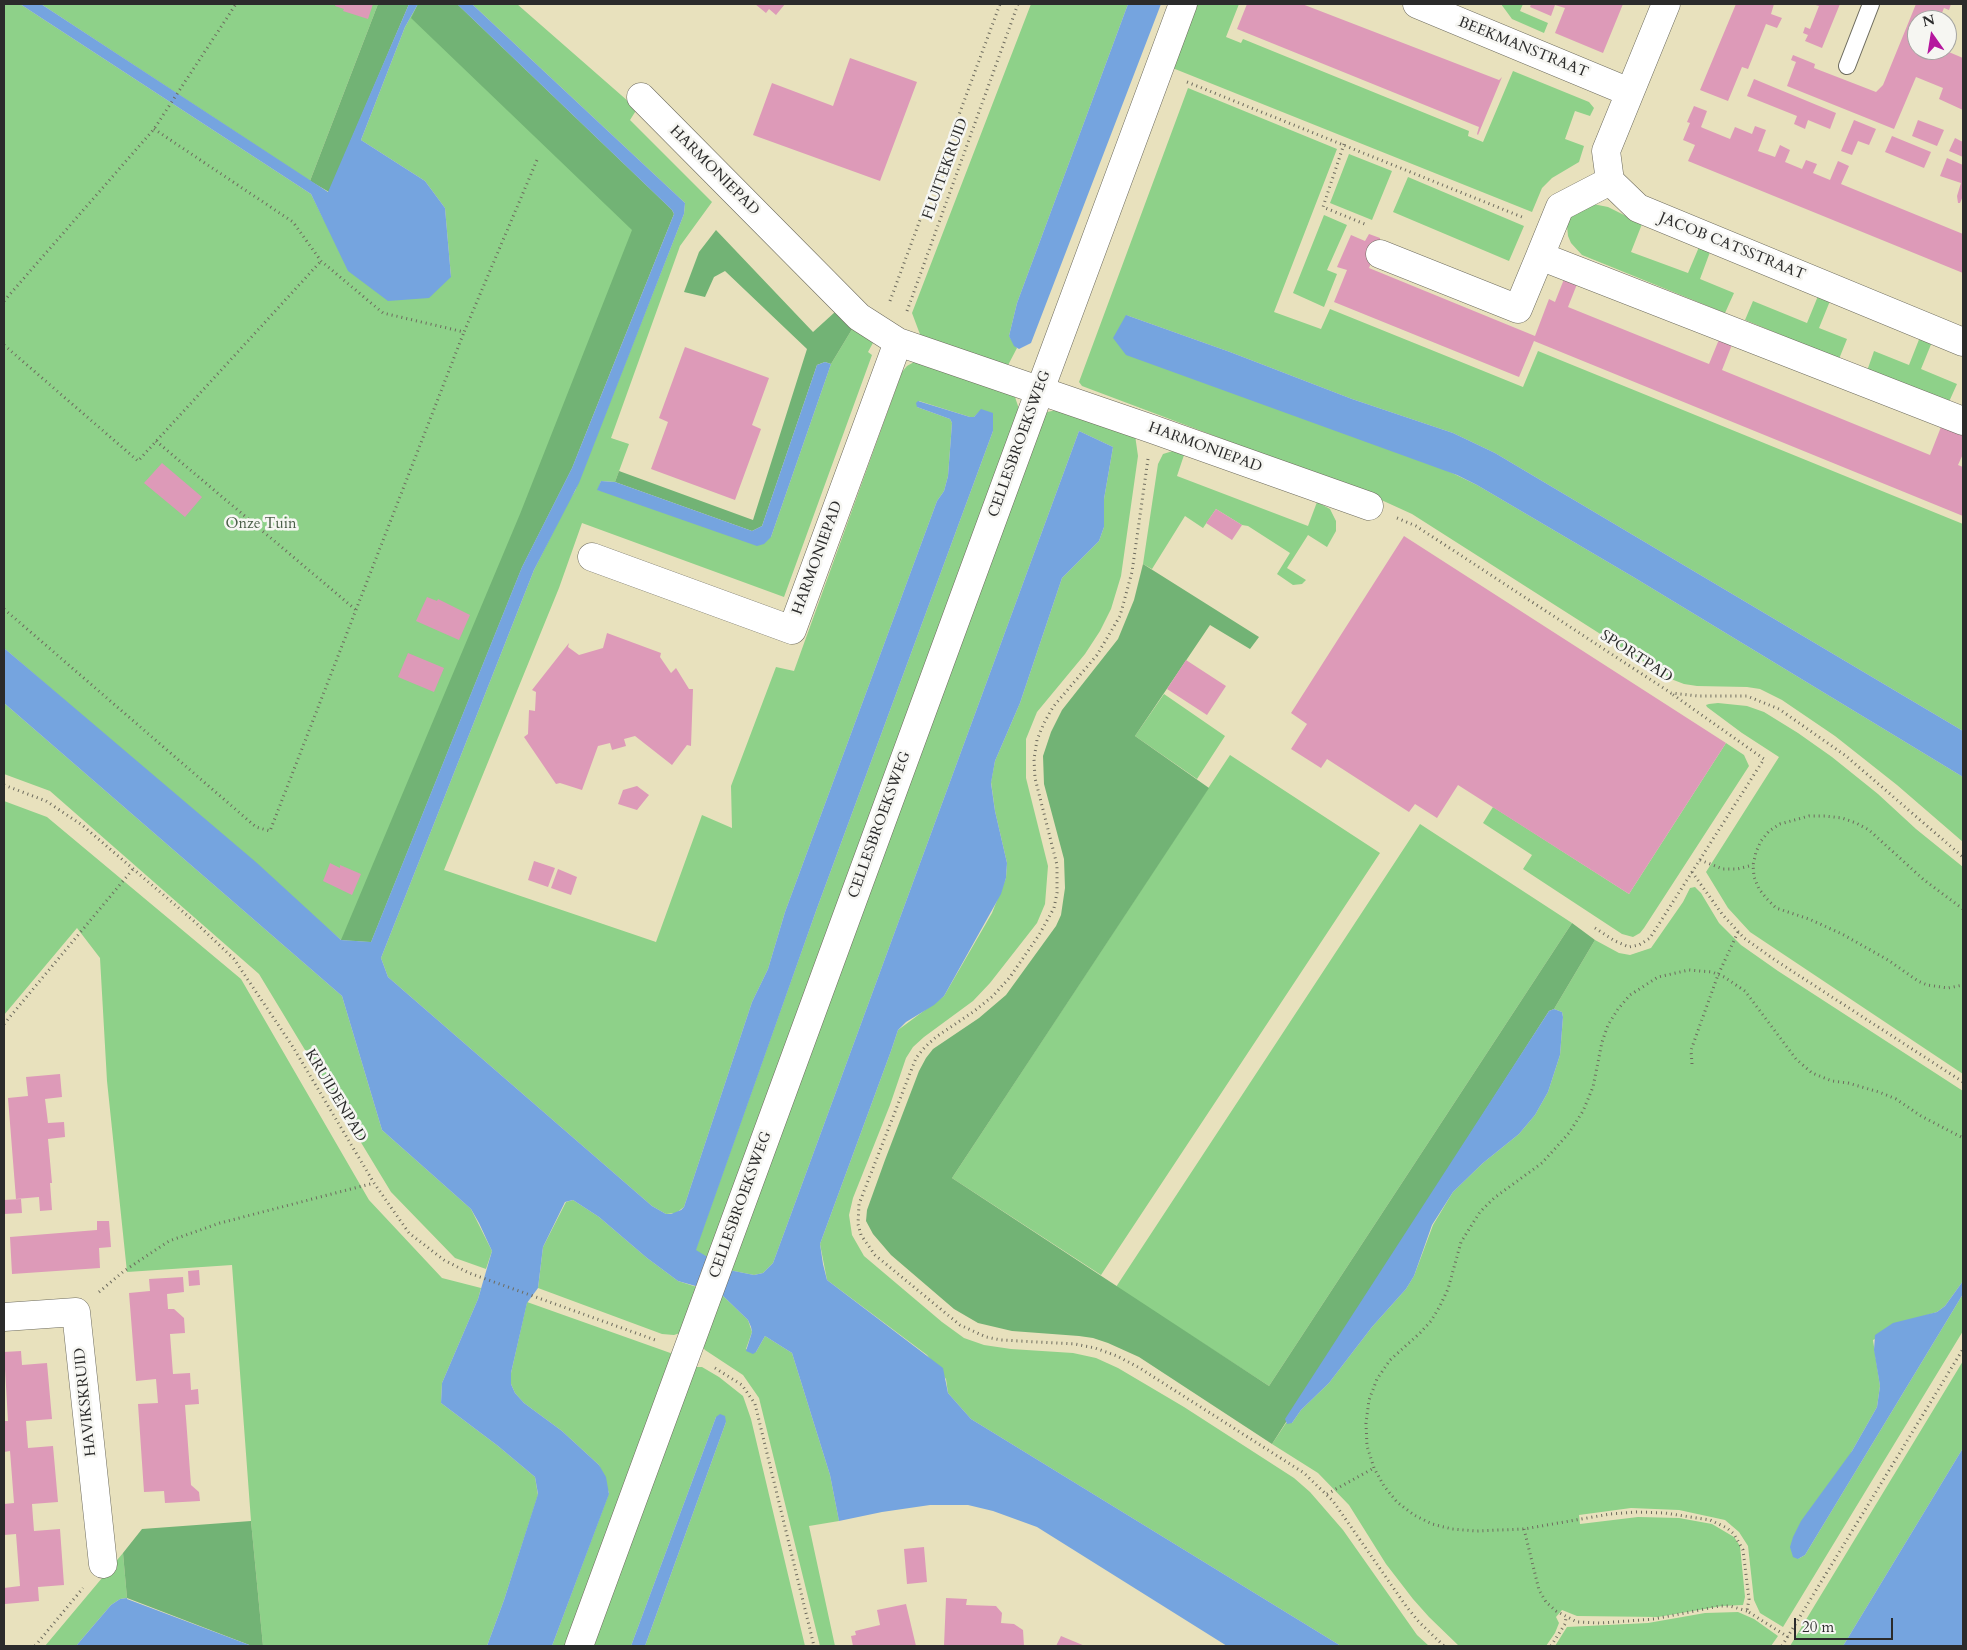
<!DOCTYPE html>
<html>
<head>
<meta charset="utf-8">
<style>
  body { margin:0 }
  #map { position:relative; width:1967px; height:1650px; overflow:hidden; background:#e8e1bd; font-family:Cardo,serif }
  canvas { display:block }
  .frame { position:absolute; inset:0; border:5px solid #2b2b2b; pointer-events:none }
  .north { position:absolute; left:1907px; top:10px; width:50px; height:50px; box-sizing:border-box; background:#f6f6f2; border:1px solid #a5a5a2; border-radius:50%; rotate:347deg; font-size:14px; font-weight:700; line-height:20px; text-align:center; color:#2b2b2b }
  .north::after { content:''; display:block; margin:auto; width:18px; height:22px; background:#b5179e; clip-path:polygon(50% 0,100% 100%,50% 72%,0 100%) }
  .scale { position:absolute; left:1794px; top:1618px; width:99px; height:22px; box-sizing:border-box; border:2px solid #2b2b2b; border-top:0; padding-left:6px; font-size:15px; line-height:18px; white-space:nowrap; color:#2b2b2b; -webkit-text-stroke:4px #f6f6f2; paint-order:stroke }
</style>
</head>
<body>
<div id="map">
<canvas width="1967" height="1650"></canvas>
<div class="frame"></div>
<div class="north">N</div>
<div class="scale">20 m</div>
</div>
<script>
const context = document.querySelector('canvas').getContext('2d');
context.lineJoin = 'round';
function paint(path, color) { context.fillStyle = color; context.fill(path, 'evenodd'); }
const shape = rows => new Path2D(rows.map(r => 'M' + r).join(''));
function trace(path, color, width, dash) { context.strokeStyle = color; context.lineWidth = width; context.lineCap = dash ? 'butt' : 'round'; context.setLineDash(dash || []); context.stroke(path); }
function drawText(font, color, halo, rows, align = 'center') {
  context.font = font + ' Cardo,serif'; context.lineWidth = 5; context.setLineDash([]); context.textBaseline = 'middle'; context.strokeStyle = halo; context.fillStyle = color; for (const [text, x, y, turn = 0] of rows) {
    context.save(); context.translate(x, y); context.rotate((+turn || 0) * Math.PI / 180); context.textAlign = isNaN(turn) ? turn : align; if (halo) context.strokeText(text, 0, 0); context.fillText(text, 0, 0); context.restore();
  }
}
paint(shape([
  [4,4,20,4,311,194,323,218,451,277,445,208,425,181,361,140,405,27,418,4,457,4,672,210,572,468,522,567,371,942,341,940,4,648],
  [41,4,378,4,310,181],
  [472,4,517,4,637,109,630,120,712,202,680,246,611,438,629,444,615,482,601,481,598,490,771,537,831,364,854,326,874,341,868,352,872,355,784,597,582,523,559,588,444,870,656,942,702,815,732,828,731,786,776,667,794,671,902,372,907,366,914,362,925,361,1011,394,1015,397,1019,409,709,1258,695,1251,816,911,993,431,993,419,979,412,974,417,970,417,919,401,917,407,950,419,952,423,948,476,944,491,937,501,785,912,768,969,752,1002,684,1207,676,1213,666,1214,652,1206,388,977,381,958,534,570,568,502,575,491,684,214,685,203],
  [1031,4,1128,4,1017,303,1009,336,1017,348,1006,369,921,337,912,313],
  [1193,4,1239,4,1226,37,1241,43,1243,39,1469,131,1468,136,1483,142,1513,71,1589,102,1594,108,1590,116,1575,111,1565,139,1584,146,1579,162,1552,178,1542,188,1532,212,1170,67],
  [1501,4,1523,4,1520,11,1548,23,1544,33,1512,19],
  [1188,88,1337,149,1274,312,1321,329,1330,309,1523,387,1538,351,1963,524,1963,731,1495,453,1453,433,1352,399,1230,352,1126,315,1477,485,1635,578,1963,777,1963,842,1897,785,1835,736,1782,700,1760,689,1747,687,1697,686,1684,684,1671,679,1412,514,1366,493,1082,386,1079,382],
  [1349,154,1392,171,1372,220,1330,203],
  [1408,177,1524,226,1509,261,1393,212],
  [1593,204,1608,207,1642,224,1631,252,1688,273,1699,247,1710,252,1700,279,1734,293,1725,313,1582,255,1571,243,1568,236,1567,226,1568,215],
  [1324,215,1347,225,1327,270,1337,274,1324,307,1293,293],
  [1818,296,1830,301,1819,328,1847,339,1839,359,1745,320,1753,301,1807,323],
  [1920,337,1932,342,1921,369,1957,384,1948,404,1867,371,1874,351,1909,365],
  [1065,408,1135,435,1138,456,1121,576,1111,609,1100,631,1085,654,1037,712,1026,739,1026,778,1048,866,1045,904,1037,923,990,983,973,1001,924,1037,913,1047,906,1058,890,1105,853,1198,849,1215,852,1235,864,1256,942,1322,964,1338,984,1345,1011,1349,1073,1353,1096,1358,1118,1368,1184,1407,1294,1478,1310,1492,1343,1530,1417,1635,1429,1646,1341,1646,971,1419,948,1393,946,1379,927,1355,827,1280,820,1244,891,1051,898,1030,944,996,992,913,1006,878,1007,863,995,811,991,782,995,761,1020,703,1062,578,1099,541,1104,527,1104,499,1113,447,1079,431,773,1263,763,1273,754,1275,729,1270,875,880,1043,413],
  [1176,450,1185,452,1177,476,1308,526,1317,502,1330,509,1336,521,1336,531,1327,547,1308,535,1287,568,1306,580,1302,584,1293,585,1277,574,1290,553,1248,526,1242,525,1216,509,1203,528,1185,516,1152,569,1143,564,1158,464,1163,454],
  [1164,694,1225,736,1197,779,1135,736],
  [4,703,342,996,382,1130,471,1209,492,1251,486,1269,455,1258,391,1192,259,974,50,791,4,774],
  [1718,703,1747,706,1764,712,1798,733,1832,757,1878,794,1916,829,1963,867,1963,1074,1750,932,1728,908,1706,872,1779,757,1742,733,1707,707,1706,705,1709,704],
  [1726,743,1744,755,1749,766,1644,928,1640,933,1633,937,1622,934,1523,869,1532,855,1483,823,1493,807,1629,894],
  [1230,755,1380,853,1101,1275,952,1178],
  [4,801,47,817,241,979,369,1200,442,1278,481,1288,478,1299,442,1383,441,1403,498,1446,535,1477,538,1495,504,1600,487,1646,263,1646,251,1521,232,1265,127,1272,107,1081,100,958,77,928,4,1015],
  [1420,824,1572,923,1269,1386,1116,1287],
  [1695,887,1701,893,1719,923,1741,945,1778,971,1963,1091,1963,1281,1945,1306,1937,1312,1924,1316,1873,1340,1880,1386,1877,1407,1852,1451,1798,1559,1805,1555,1963,1294,1963,1331,1783,1627,1760,1613,1754,1600,1748,1546,1739,1532,1725,1520,1679,1510,1631,1508,1579,1515,1580,1524,1638,1517,1679,1518,1712,1524,1734,1537,1740,1546,1745,1597,1743,1605,1722,1606,1658,1617,1577,1616,1562,1610,1556,1617,1559,1623,1555,1633,1546,1646,1459,1646,1429,1617,1413,1599,1386,1564,1349,1505,1318,1473,1272,1444,1286,1423,1292,1423,1301,1410,1329,1383,1372,1327,1406,1289,1414,1276,1433,1225,1453,1192,1483,1163,1519,1134,1535,1115,1548,1092,1560,1055,1563,1017,1562,1012,1554,1009,1595,940,1619,953,1630,955,1651,948,1683,902,1690,888],
  [573,1200,599,1217,647,1258,678,1281,700,1288,683,1332,674,1335,662,1334,538,1288,543,1247,566,1202],
  [720,1293,748,1320,752,1332,746,1349,756,1352,765,1336,792,1353,830,1475,839,1521,809,1526,835,1646,820,1646,759,1398,743,1375,705,1350,702,1346],
  [527,1302,676,1355,567,1646,552,1646,609,1493,599,1465,562,1431,524,1403,515,1393,511,1384,511,1373],
  [1963,1361,1963,1448,1843,1646,1790,1646],
  [696,1367,702,1367,719,1377,743,1396,751,1419,805,1646,645,1646,726,1422,716,1417,631,1646,590,1646],
  [123,1553,127,1598,120,1599,111,1605,76,1646,45,1646],
  [1738,1612,1754,1619,1778,1636,1771,1646,1555,1646,1567,1627,1648,1623,1705,1613]
]), '#8ed189');
paint(shape([
  [378,4,409,4,329,192,310,181],
  [418,4,457,4,672,210,674,214,572,468,522,567,371,942,341,940,520,514,632,230,411,18],
  [716,230,813,332,835,312,854,326,831,364,825,362,817,365,762,526,752,531,615,482,619,471,753,520,807,349,725,271,714,277,705,297,684,292,699,252],
  [1143,564,1259,637,1250,649,1210,625,1135,736,1209,788,952,1178,1269,1386,1572,923,1595,940,1554,1009,1549,1011,1272,1444,1139,1357,1108,1343,1093,1338,1079,1336,1012,1331,978,1323,954,1309,891,1255,873,1234,866,1221,867,1210,885,1160,919,1071,926,1058,933,1049,979,1018,1006,995,1056,926,1061,915,1065,888,1064,859,1044,784,1043,756,1051,732,1062,710,1118,639,1134,600],
  [251,1521,263,1646,252,1646,127,1598,123,1553,142,1529]
]), '#72b375');
paint(shape([
  [20,4,41,4,328,192,409,4,418,4,405,27,361,140,425,181,445,208,451,277,429,298,388,301,348,271,311,194],
  [457,4,472,4,685,203,684,214,579,483,534,570,381,958,388,977,652,1206,666,1214,671,1214,681,1210,684,1207,752,1002,768,969,785,912,937,501,944,491,948,476,952,423,950,419,917,407,916,403,918,401,970,417,974,417,981,409,993,413,993,431,816,911,696,1250,729,1270,754,1275,763,1273,773,1263,1079,431,1113,447,1104,499,1104,527,1099,541,1062,578,1020,703,995,761,991,783,995,811,1007,863,1006,878,1001,894,944,996,934,1005,906,1022,898,1030,891,1051,820,1244,823,1264,827,1280,943,1368,948,1393,971,1419,1341,1646,1227,1646,1037,1527,993,1511,968,1505,930,1505,882,1512,839,1521,830,1475,792,1353,765,1336,756,1352,753,1354,746,1351,752,1332,751,1327,748,1320,720,1293,678,1281,647,1258,599,1217,573,1200,565,1202,543,1247,538,1288,527,1303,511,1373,511,1384,515,1393,524,1403,562,1431,599,1465,606,1477,609,1494,552,1646,487,1646,504,1600,538,1494,535,1477,498,1446,441,1403,442,1383,478,1299,492,1251,479,1223,471,1209,382,1130,342,996,4,703,4,648,257,863,341,940,371,942,522,567,572,468,674,214,672,210],
  [1128,4,1161,4,1031,343,1019,349,1014,346,1009,336,1017,303],
  [1126,315,1230,352,1352,399,1453,433,1495,453,1963,731,1963,777,1635,578,1477,485,1457,475,1126,355,1113,338],
  [825,362,831,364,771,537,764,544,757,546,597,490,601,481,615,482,752,531,762,526,817,365],
  [1554,1009,1562,1012,1563,1017,1560,1055,1548,1092,1535,1115,1519,1134,1483,1163,1453,1192,1432,1225,1414,1276,1406,1289,1372,1327,1329,1383,1301,1410,1292,1423,1287,1424,1285,1419,1549,1011],
  [1963,1281,1963,1294,1805,1555,1798,1559,1793,1557,1790,1547,1793,1537,1801,1521,1852,1451,1877,1407,1880,1386,1874,1350,1875,1335,1893,1323,1937,1312,1945,1306],
  [720,1414,725,1416,726,1422,645,1646,631,1646,716,1417],
  [1963,1448,1963,1646,1843,1646],
  [127,1598,127,1599,252,1646,76,1646,111,1605,120,1599]
]), '#75a4df');
paint(shape([
  [336,4,373,4,368,19,343,11,344,9,335,6],
  [755,4,785,4,776,15,769,9,766,13],
  [1247,4,1302,4,1499,80,1502,77,1478,135,1477,134,1479,127,1237,29],
  [1531,4,1623,4,1603,53,1555,33,1565,8,1555,5,1551,16,1530,7],
  [1736,4,1774,4,1771,14,1782,18,1777,28,1766,24,1748,69,1742,67,1728,101,1700,90],
  [1812,4,1840,4,1822,48,1805,41,1808,35,1803,33,1805,27,1810,29,1819,6],
  [1916,4,1951,4,1949,10,1944,8,1939,20,1917,20,1917,50,1944,50,1963,58,1963,110,1939,99,1943,88,1916,77,1894,129,1787,86,1796,62,1791,60,1793,55,1815,64,1814,68,1876,92,1883,85],
  [850,58,917,82,880,181,753,135,772,83,833,106],
  [1754,79,1836,113,1830,129,1808,120,1805,129,1794,124,1797,116,1747,96],
  [1694,106,1707,111,1701,127,1703,128,1730,139,1735,127,1752,134,1755,126,1766,130,1758,151,1775,157,1780,145,1790,150,1785,162,1802,169,1806,160,1817,164,1813,173,1830,180,1838,161,1849,166,1841,184,1963,234,1963,273,1688,161,1695,145,1683,140,1690,123,1687,122],
  [1854,120,1876,129,1869,145,1858,141,1852,155,1841,151],
  [1918,120,1944,130,1937,146,1912,136],
  [1892,136,1931,152,1924,168,1885,152],
  [1955,138,1963,142,1963,157,1949,151],
  [1947,158,1963,165,1963,196,1960,203,1958,203,1957,196,1961,183,1940,176],
  [1369,234,1380,238,1380,241,1369,268,1535,336,1549,299,1555,302,1566,274,1579,279,1568,307,1709,364,1720,337,1733,342,1722,370,1930,455,1941,427,1955,432,1963,436,1963,454,1958,465,1963,467,1963,516,1534,341,1519,377,1334,302,1347,270,1337,267,1351,235,1365,241],
  [685,347,769,378,752,425,761,429,735,500,651,469,668,422,659,418],
  [162,463,202,497,185,517,144,483],
  [1216,509,1242,525,1232,540,1206,523],
  [1404,536,1726,743,1629,894,1458,785,1437,818,1415,804,1409,812,1327,759,1321,768,1291,749,1307,724,1291,713],
  [427,597,437,601,438,599,470,615,459,640,416,621],
  [607,633,661,653,660,657,671,673,676,668,689,689,693,689,691,746,687,745,672,765,635,736,624,739,626,746,612,750,610,743,598,746,582,790,560,783,556,784,524,737,528,734,529,710,535,711,536,692,532,690,569,643,568,647,579,655,603,648],
  [408,653,444,668,434,692,398,677],
  [1186,660,1226,686,1207,715,1167,689],
  [637,786,649,795,637,810,618,804,623,790],
  [534,861,555,868,548,887,528,880],
  [330,863,340,868,340,865,361,874,352,895,323,881],
  [558,869,577,877,571,895,551,888],
  [60,1074,62,1097,45,1099,48,1123,64,1122,65,1137,48,1139,52,1183,50,1183,52,1210,40,1211,39,1197,16,1199,8,1098,28,1096,26,1077],
  [21,1199,22,1213,4,1214,4,1200],
  [97,1221,109,1221,111,1247,99,1248,100,1268,12,1274,10,1237,97,1230],
  [199,1270,200,1285,189,1286,188,1271],
  [183,1277,184,1292,167,1294,168,1309,174,1309,184,1318,185,1333,170,1334,173,1374,190,1373,191,1390,198,1389,199,1404,185,1405,191,1485,199,1492,200,1501,165,1503,164,1491,144,1492,138,1404,158,1403,156,1379,136,1381,129,1293,150,1291,149,1279],
  [21,1351,22,1365,47,1363,52,1419,26,1421,28,1448,53,1446,58,1502,32,1504,33,1518,34,1531,60,1529,64,1585,38,1587,39,1601,5,1604,4,1588,20,1586,16,1534,4,1535,4,1504,14,1503,10,1451,4,1452,4,1421,8,1421,4,1352],
  [924,1547,927,1582,907,1584,904,1549],
  [946,1598,967,1599,966,1605,996,1606,1002,1613,1001,1623,1014,1624,1023,1630,1024,1646,944,1646],
  [906,1604,916,1646,853,1646,851,1636,856,1635,855,1631,880,1625,877,1610],
  [1061,1636,1085,1646,1056,1646]
]), '#dd9ab8');
const lane = shape([
  [1847,66,1871,4]
]);
const street = shape([
  [1417,4,1629,92],
  [641,97,859,317,898,342,1152,429,1369,506],
  [1610,181,1560,207,1540,256,1963,421],
  [1610,181,1638,208,1963,342],
  [1610,181,1606,151,1666,4],
  [1380,254,1518,309,1540,256],
  [592,557,792,630,898,342],
  [4,1317,76,1312,103,1564],
  [579,1646,1040,390,1183,4]
]);
trace(lane, '#6d6b5e', 18);
trace(street, '#6d6b5e', 29);
trace(shape([
  [1187,82,1522,217],
  [154,129,293,222,321,261,383,313,464,332,537,160],
  [1344,144,1323,207,1367,225],
  [4,301,154,129,236,4],
  [890,301,1000,4],
  [907,311,1018,4],
  [4,345,138,461,321,261],
  [156,441,356,610],
  [1148,459,1132,572,1120,616,1097,655,1053,707,1044,723,1037,740,1034,759,1035,778,1057,865,1057,893,1054,908,1039,935,1010,977,993,996,973,1012,936,1037,925,1047,916,1058,859,1204,858,1224,861,1235,875,1255,960,1325,986,1337,1001,1340,1075,1344,1095,1348,1117,1356,1138,1367,1304,1473,1333,1501,1406,1606,1419,1622,1444,1646],
  [1397,518,1416,526,1671,693,1698,696,1747,696,1779,709,1846,756,1963,857],
  [4,609,256,827,270,831,464,332],
  [4,785,46,801,82,825,195,922,234,959,293,1047,374,1183,409,1233,444,1260,469,1273,658,1341],
  [1700,860,1723,869,1737,869,1753,865],
  [1692,872,1722,914,1744,938,1775,960,1963,1082],
  [1963,909,1924,880,1869,830,1856,823,1842,818,1825,816,1809,816,1780,824,1769,831,1761,841,1756,852,1753,865,1754,877,1759,889,1767,899,1776,908,1809,919,1842,934,1888,960,1918,981,1927,985,1948,988,1963,985],
  [1595,928,1615,941,1629,947,1639,945,1650,938,1764,759,1672,694],
  [4,1024,133,869],
  [1692,1064,1691,1050,1718,975,1738,932],
  [99,1292,124,1271,169,1241,220,1223,374,1183],
  [715,1368,742,1385,755,1404,814,1646],
  [1327,1494,1374,1468],
  [1524,1529,1539,1590,1546,1602,1556,1611,1577,1622,1601,1623,1654,1619,1720,1606,1730,1606,1747,1611],
  [1788,1637,1747,1611,1749,1599,1743,1550,1734,1534,1727,1528,1710,1520,1665,1513,1637,1512,1610,1514,1524,1529,1476,1531,1452,1529,1432,1524,1414,1515,1397,1502,1384,1486,1374,1468,1367,1446,1366,1423,1369,1400,1377,1379,1390,1360,1420,1333,1431,1321,1440,1306,1448,1289,1461,1242,1480,1212,1494,1198,1542,1163,1569,1133,1583,1111,1593,1087,1602,1042,1608,1025,1618,1009,1630,995,1658,977,1689,970,1712,972,1724,977,1745,991,1796,1059,1812,1073,1832,1081,1848,1083,1879,1092,1896,1099,1921,1116,1963,1138],
  [35,1646,83,1588],
  [1551,1646,1565,1624,1566,1618],
  [1782,1646,1963,1349]
]), '#6d6b5e', 3, [1, 4]);
trace(lane, '#fff', 16);
trace(street, '#fff', 28);
drawText('15px', '#2b2b2b', '#f6f6f2', [
  ["BEEKMANSTRAAT",1523,48,22],
  ["FLUITEKRUID",946,169,-70],
  ["HARMONIEPAD",714,171,45],
  ["JACOB CATSSTRAAT",1732,247,22],
  ["CELLESBROEKSWEG",1020,444,-70],
  ["HARMONIEPAD",1205,448,20],
  ["HARMONIEPAD",818,558,-70],
  ["SPORTPAD",1636,657,33],
  ["CELLESBROEKSWEG",880,825,-70],
  ["KRUIDENPAD",335,1096,59],
  ["CELLESBROEKSWEG",741,1205,-70],
  ["HAVIKSKRUID",86,1402,-96]
]);
drawText('15px', '#495d47', '#f6f6f2', [
  ["Onze Tuin",261,525]
]);
</script>
</body>
</html>
